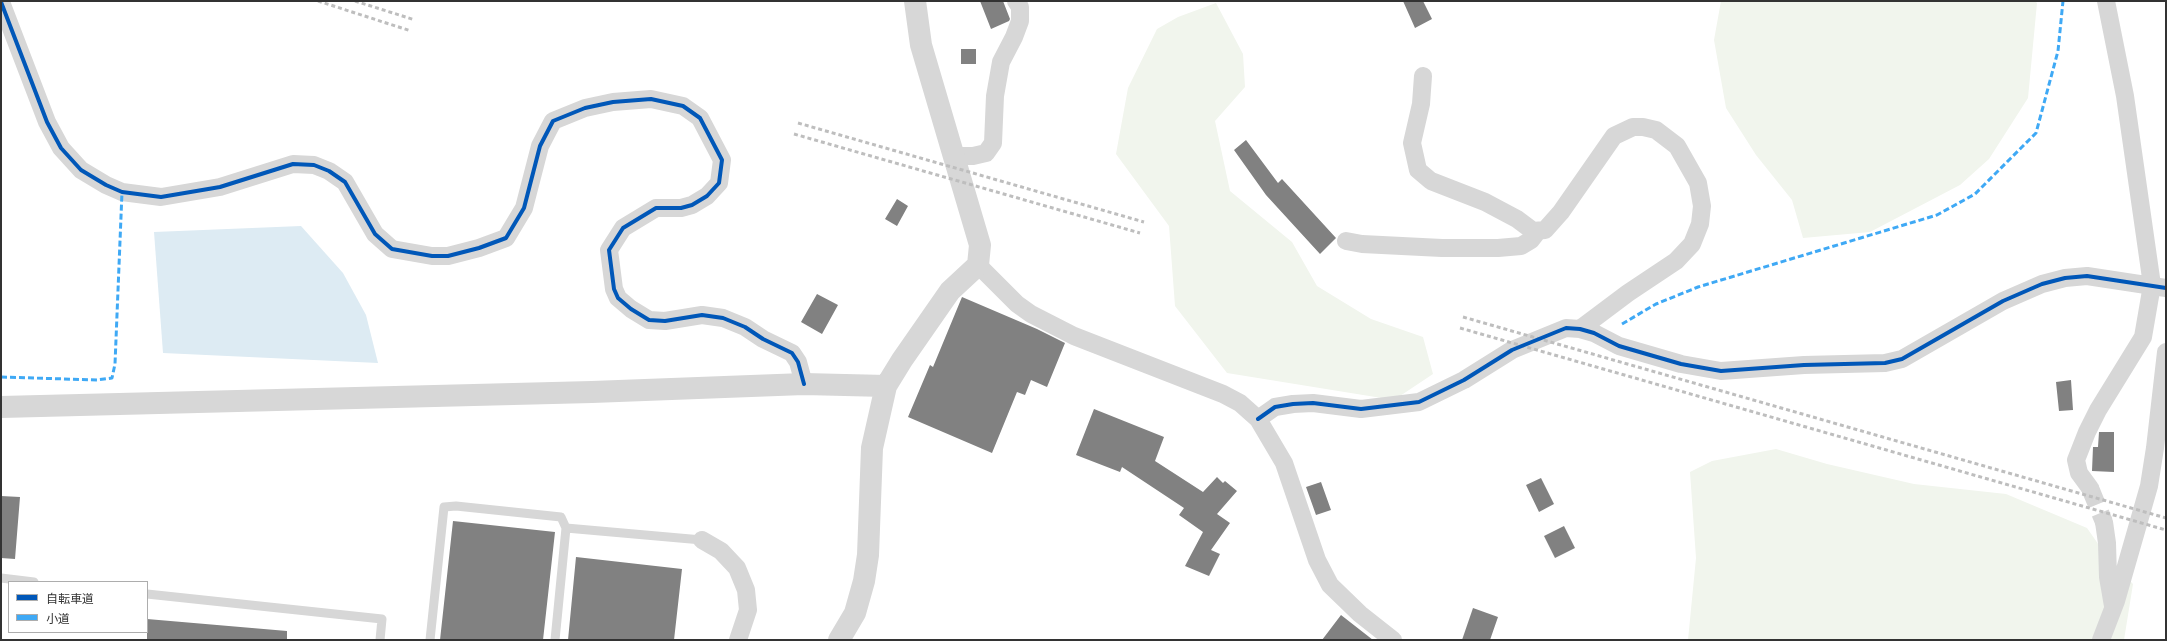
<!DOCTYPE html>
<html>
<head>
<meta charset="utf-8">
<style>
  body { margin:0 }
  #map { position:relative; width:2167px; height:641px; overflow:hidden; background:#fff; font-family:"IBM Plex Sans","Noto Sans JP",sans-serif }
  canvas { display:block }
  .frame { position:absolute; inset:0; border:2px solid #333; pointer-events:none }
  .legend { position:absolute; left:8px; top:581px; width:140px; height:52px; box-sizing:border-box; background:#fff; border:1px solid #adadad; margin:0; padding:5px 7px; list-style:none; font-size:12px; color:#333 }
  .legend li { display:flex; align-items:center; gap:8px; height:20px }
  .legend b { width:20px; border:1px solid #adadad }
</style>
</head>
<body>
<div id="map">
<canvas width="2167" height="641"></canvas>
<div class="frame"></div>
<ul class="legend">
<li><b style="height:5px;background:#0057b8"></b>自転車道</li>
<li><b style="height:5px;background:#3fa9f5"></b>小道</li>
</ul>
</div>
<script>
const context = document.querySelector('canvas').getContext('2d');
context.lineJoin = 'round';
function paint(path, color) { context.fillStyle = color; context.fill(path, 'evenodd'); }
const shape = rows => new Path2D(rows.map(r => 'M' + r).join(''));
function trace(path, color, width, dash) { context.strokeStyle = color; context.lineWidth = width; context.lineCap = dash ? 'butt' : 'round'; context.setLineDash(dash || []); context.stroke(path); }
paint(shape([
  [1721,1,2035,1,2037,3,2028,98,1989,159,1960,185,1870,232,1803,238,1792,200,1756,155,1726,108,1714,40],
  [1216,3,1243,54,1245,87,1215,121,1230,191,1292,242,1317,286,1371,319,1423,337,1433,374,1394,400,1227,373,1175,306,1169,226,1116,154,1128,88,1157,29,1178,17],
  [1776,449,1827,464,1914,484,2006,494,2087,528,2108,558,2133,584,2124,640,1688,640,1696,558,1690,472,1712,461]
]), '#f1f5ed');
paint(shape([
  [301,226,343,273,366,315,378,363,163,353,154,232]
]), '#ddebf3');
paint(shape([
  [980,1,1003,1,1010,19,1009,21,991,29],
  [1403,1,1423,1,1432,19,1415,28],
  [961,49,976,49,976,64,961,64],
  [1246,140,1278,183,1282,179,1336,238,1320,254,1266,195,1234,150],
  [897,199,908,206,897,226,885,219],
  [817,294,838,305,822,334,801,322],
  [962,297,1037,329,1065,343,1047,387,1031,380,1025,395,1017,392,992,453,908,417,930,365,933,367],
  [2071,380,2073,410,2059,411,2056,382],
  [1094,409,1164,437,1155,461,1203,492,1217,477,1223,483,1225,481,1237,491,1217,514,1230,523,1211,550,1220,554,1209,576,1185,566,1203,532,1179,515,1184,508,1122,467,1120,472,1076,455],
  [2099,432,2114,432,2114,472,2092,471,2093,447,2098,447],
  [1541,478,1554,504,1539,512,1526,485],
  [1321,482,1331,510,1316,515,1306,487],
  [1,496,20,497,15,559,1,558],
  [453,521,555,532,543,640,440,640],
  [1564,526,1575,548,1555,558,1544,536],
  [576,557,682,569,674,640,568,640],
  [1473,608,1498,617,1490,640,1462,640],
  [1341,615,1373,640,1322,640],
  [147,619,287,631,287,640,147,640]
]), '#818181');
trace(shape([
  [2090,488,2104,522]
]), '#d6d6d6', 18, [18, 9]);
trace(shape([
  [566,528,702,540],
  [1,578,34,582],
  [147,594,382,619,380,640],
  [430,640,444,507,456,506,561,517,566,528,555,640]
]), '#d7d7d7', 9);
trace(shape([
  [1,2,47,122,61,148,81,170,106,185,122,192,161,197,220,187,293,164,314,165,329,171,345,182,375,234,392,249,432,256,448,256,479,248,506,238,524,208,540,146,553,121,585,108,613,102,651,99,683,106,700,118,722,160,719,183,707,196,692,205,681,208,656,208,623,228,609,250,614,289,618,298,631,309,649,320,665,321,702,315,723,318,745,327,763,339,792,353,798,362,804,384],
  [1423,76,1421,104,1412,143,1418,170,1431,181,1485,202,1517,219,1533,231,1545,230,1561,212,1614,136,1633,127,1643,127,1656,130,1677,146,1698,183,1702,206,1700,224,1692,244,1676,261,1628,293,1580,329],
  [954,156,973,156,986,153,993,143,995,96,1001,62,1014,37,1020,21,1020,7,1016,1],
  [1346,241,1362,244,1442,248,1498,248,1521,246,1531,240,1538,231],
  [978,265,1017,304,1031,314,1074,336,1223,394,1240,403,1258,419,1284,463,1317,560,1330,585,1360,614,1393,640],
  [1258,419,1275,407,1293,404,1313,403,1361,409,1419,402,1464,380,1512,350,1566,328,1580,329,1594,333,1619,346,1681,364,1721,371,1804,365,1885,363,1902,359,2003,301,2042,284,2065,278,2087,276,2166,288],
  [2090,488,2079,473,2076,460,2087,432,2098,410,2143,337,2152,285,2125,96,2106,1],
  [2104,522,2107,543,2108,577,2113,606],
  [702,540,721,551,737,568,746,590,748,610,738,640],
  [2101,640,2116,601,2149,486,2155,448,2166,352]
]), '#d7d7d7', 18);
trace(shape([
  [1,407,592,392,804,384,886,386],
  [839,640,855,613,864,581,868,555,872,448,886,386,902,360,950,291,978,265,980,245,921,45,915,1]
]), '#d7d7d7', 22);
trace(shape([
  [318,1,411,31],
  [355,1,415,20],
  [798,123,1144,222],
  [794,134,1140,233],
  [1463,317,2166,518],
  [1460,328,2166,530]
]), '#bebebe', 3, [4, 3]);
trace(shape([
  [1622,324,1656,304,1698,287,1937,215,1975,194,2036,133,2058,51,2063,1],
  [1,377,97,380,112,378,115,364,122,192]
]), '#3fa9f5', 3, [6, 3]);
trace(shape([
  [1,2,47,122,61,148,81,170,106,185,122,192,161,197,220,187,293,164,314,165,329,171,345,182,375,234,392,249,432,256,448,256,479,248,506,238,524,208,540,146,553,121,585,108,613,102,651,99,683,106,700,118,722,160,719,183,707,196,692,205,681,208,656,208,623,228,609,250,614,289,618,298,631,309,649,320,665,321,702,315,723,318,745,327,763,339,792,353,798,362,804,384],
  [1258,419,1275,407,1293,404,1313,403,1361,409,1419,402,1464,380,1512,350,1566,328,1580,329,1594,333,1619,346,1681,364,1721,371,1804,365,1885,363,1902,359,2003,301,2042,284,2065,278,2087,276,2166,288]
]), '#0057b8', 4);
</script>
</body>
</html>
